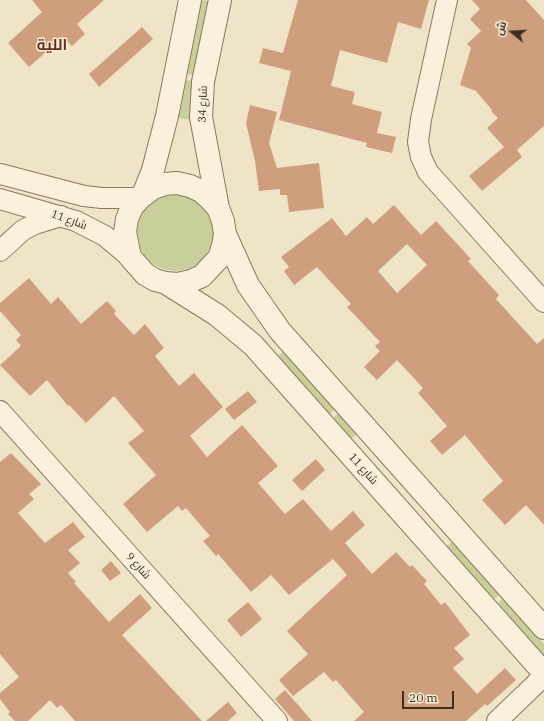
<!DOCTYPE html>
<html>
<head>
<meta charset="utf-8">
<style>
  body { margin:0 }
  #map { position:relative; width:544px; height:721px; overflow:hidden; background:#f0e4c8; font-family:"IBM Plex Serif",Cairo,serif }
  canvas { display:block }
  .north { position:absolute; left:492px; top:12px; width:40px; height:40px; -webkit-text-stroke:3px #f7eed8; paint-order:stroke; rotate:288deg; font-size:11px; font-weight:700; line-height:16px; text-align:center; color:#3d2e20 }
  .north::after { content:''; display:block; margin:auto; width:14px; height:18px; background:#3d2e20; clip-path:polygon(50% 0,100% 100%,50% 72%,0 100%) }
  .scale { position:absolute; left:402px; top:691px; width:52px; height:18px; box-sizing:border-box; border:2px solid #3d2e20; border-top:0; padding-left:5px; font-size:12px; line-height:14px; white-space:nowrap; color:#3d2e20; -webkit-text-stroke:3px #f7eed8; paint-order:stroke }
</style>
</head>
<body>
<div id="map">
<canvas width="544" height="721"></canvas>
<div class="north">ش</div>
<div class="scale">20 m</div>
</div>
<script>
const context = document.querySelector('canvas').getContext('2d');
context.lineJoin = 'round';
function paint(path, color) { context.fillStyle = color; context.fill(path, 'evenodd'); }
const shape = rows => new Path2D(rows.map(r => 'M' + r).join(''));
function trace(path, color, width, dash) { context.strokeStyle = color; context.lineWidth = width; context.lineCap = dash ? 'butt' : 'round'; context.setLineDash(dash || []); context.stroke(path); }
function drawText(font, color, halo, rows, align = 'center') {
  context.font = font + ' "IBM Plex Serif",Cairo,serif'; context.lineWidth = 3; context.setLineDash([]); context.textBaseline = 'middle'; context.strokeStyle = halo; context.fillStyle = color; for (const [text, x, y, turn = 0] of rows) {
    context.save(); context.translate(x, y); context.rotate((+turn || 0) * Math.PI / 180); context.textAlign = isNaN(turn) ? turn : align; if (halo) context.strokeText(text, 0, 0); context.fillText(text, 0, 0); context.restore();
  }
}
paint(shape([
  [200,0,209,1,194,75,185,73],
  [185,80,194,81,192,120,178,118],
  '137 233a38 38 0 1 1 76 0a38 38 0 1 1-76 0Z',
  [285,350,336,408,330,414,278,356],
  [340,411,358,433,351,439,333,418],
  [453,541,500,594,493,600,447,546],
  [503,598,544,644,544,657,497,604]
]), '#c9cf9b');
paint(shape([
  [32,0,104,0,77,24,85,34,72,46,63,37,29,67,8,43,42,12],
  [298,0,429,0,421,29,398,22,387,63,340,50,331,86,355,92,352,104,382,112,377,133,396,137,392,153,366,147,367,143,279,120,291,71,259,63,263,48,283,53],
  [472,0,526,0,544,20,544,126,517,150,522,157,482,191,469,176,504,147,487,128,498,118,491,111,492,110,476,91,460,85,471,48,467,44,481,31,470,19,480,9],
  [142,27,153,39,99,87,89,74],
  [250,105,277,112,269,143,277,168,319,163,324,208,289,212,287,195,280,195,280,189,259,191,255,161,246,123],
  [394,205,421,235,436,221,471,259,468,261,499,295,496,299,537,344,544,338,544,525,526,505,505,525,482,500,503,481,465,435,442,455,430,441,447,426,418,393,423,388,397,360,377,380,364,367,380,351,375,346,380,342,347,307,351,304,317,267,294,285,284,271,289,267,281,257,332,218,346,236,367,217,373,224],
  [407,244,427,265,397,293,378,271],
  [29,278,51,304,58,297,81,324,107,301,116,311,114,314,134,335,145,324,164,348,155,356,179,386,194,373,223,407,190,436,207,457,242,425,278,466,258,483,285,514,303,499,331,531,353,511,365,525,345,543,372,574,396,552,410,567,412,565,427,581,424,584,441,605,445,602,470,635,454,648,464,659,453,668,477,694,505,668,516,680,487,706,485,704,466,721,354,721,364,712,336,680,333,682,324,672,293,696,279,680,308,654,287,631,347,575,333,559,289,595,271,575,251,592,218,554,216,556,203,541,210,536,186,508,182,511,178,506,147,532,123,504,156,475,128,443,144,431,114,396,86,423,69,405,68,406,47,380,30,396,0,365,21,346,16,340,21,335,0,311,0,303],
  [248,391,257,402,234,420,225,409],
  [11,453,41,484,29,494,34,499,18,513,45,543,73,522,85,537,68,550,80,563,68,573,76,582,74,583,109,622,140,594,152,608,122,635,202,721,75,721,61,705,57,708,50,700,28,721,15,721,8,714,10,712,0,699,0,693,19,677,0,654,0,462],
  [316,459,325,470,302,491,292,480],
  [111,561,121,573,110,581,101,570],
  [248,602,262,619,241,637,227,620],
  [285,690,312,721,294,721,275,699],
  [228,702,237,713,228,721,206,721]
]), '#cf9f7d');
const minor = shape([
  [447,0,421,119,418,142,421,157,428,172,544,302],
  [0,174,84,196,102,198,140,198],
  [0,199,76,221,105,236,130,257],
  [0,251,23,230,35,224,61,216],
  [0,411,277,721],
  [497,721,544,676]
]);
const tertiary = shape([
  [143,195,153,170,167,116,190,0],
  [218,208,210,199,201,191,190,186,177,183,165,184,153,188,140,198,132,207,127,219,125,232,130,257,145,274,155,280,166,283,178,284,191,281,202,276,219,258,223,246,225,234,223,221,218,208,201,117,203,82,220,0],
  [225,234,248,285,280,331,544,628],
  [166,283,217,315,253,345,544,673]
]);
trace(minor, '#8d765c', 22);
trace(tertiary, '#8d765c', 24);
trace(minor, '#faf1dc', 20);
trace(tertiary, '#faf1dc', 22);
drawText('11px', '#3d2e20', '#f7eed8', [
  ["شارع 34",203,104,-88],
  ["شارع 11",69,220,20],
  ["شارع 11",363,469,48],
  ["شارع 9",138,566,48]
]);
drawText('bold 15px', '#6b2e1e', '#f7eed8', [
  ["اللية",52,46]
]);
</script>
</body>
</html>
